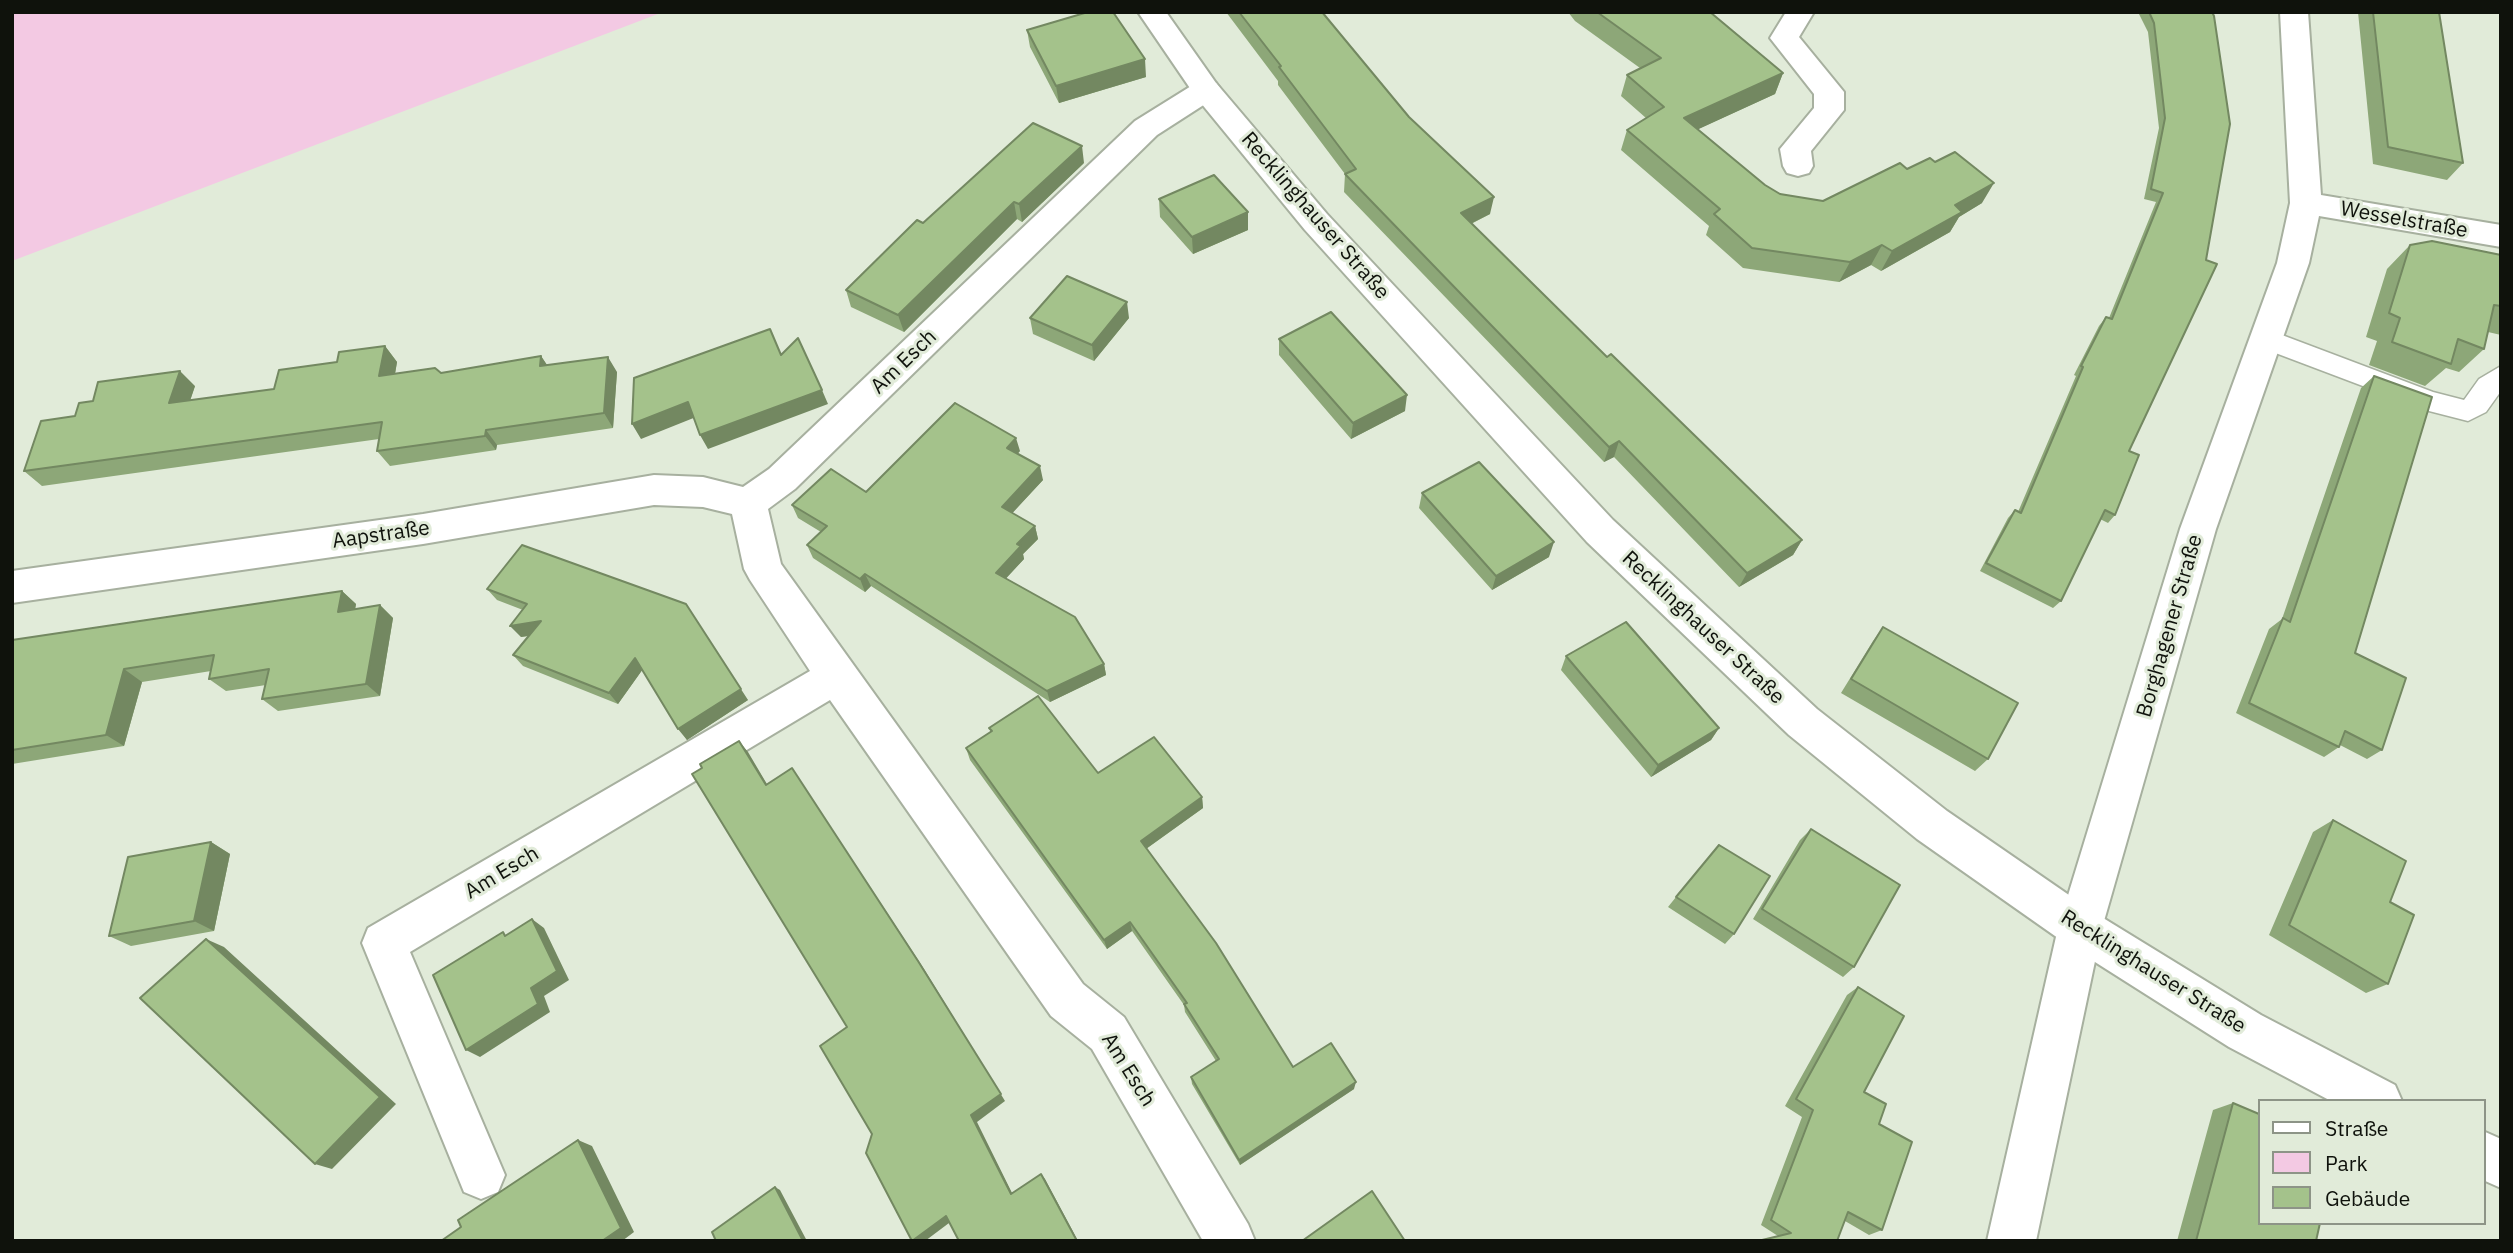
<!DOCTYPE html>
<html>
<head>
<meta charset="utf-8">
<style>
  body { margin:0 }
  #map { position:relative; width:2513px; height:1253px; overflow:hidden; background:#e1ebd9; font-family:"IBM Plex Sans",sans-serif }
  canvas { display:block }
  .frame { position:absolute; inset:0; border:14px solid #0f120c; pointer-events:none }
  .legend { position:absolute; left:2258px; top:1099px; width:228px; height:126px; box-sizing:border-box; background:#e1ebd9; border:2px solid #8d9487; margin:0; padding:9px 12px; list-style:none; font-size:21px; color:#0f120c }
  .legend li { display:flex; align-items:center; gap:14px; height:35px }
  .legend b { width:35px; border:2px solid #8d9487 }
</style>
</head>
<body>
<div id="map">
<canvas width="2513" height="1253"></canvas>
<div class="frame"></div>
<ul class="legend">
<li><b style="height:9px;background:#fff"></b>Straße</li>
<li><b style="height:19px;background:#f3c9e3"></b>Park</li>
<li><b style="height:19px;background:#a4c28b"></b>Gebäude</li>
</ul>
</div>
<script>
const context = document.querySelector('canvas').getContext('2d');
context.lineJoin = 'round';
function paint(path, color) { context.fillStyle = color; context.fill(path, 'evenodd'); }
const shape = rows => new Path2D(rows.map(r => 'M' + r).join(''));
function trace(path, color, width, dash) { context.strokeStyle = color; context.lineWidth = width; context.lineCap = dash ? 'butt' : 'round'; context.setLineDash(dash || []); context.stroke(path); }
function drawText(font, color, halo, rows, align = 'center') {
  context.font = font + ' "IBM Plex Sans",sans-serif'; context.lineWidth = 6; context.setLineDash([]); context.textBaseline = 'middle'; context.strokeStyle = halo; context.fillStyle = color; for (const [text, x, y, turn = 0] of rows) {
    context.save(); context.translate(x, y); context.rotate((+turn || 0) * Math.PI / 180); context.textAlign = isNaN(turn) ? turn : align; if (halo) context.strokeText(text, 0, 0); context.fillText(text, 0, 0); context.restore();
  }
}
paint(shape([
  [12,12,663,12,12,261]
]), '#f3c9e3');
const lane = shape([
  [2266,329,2433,392,2464,400,2479,379,2501,366,2501,391,2486,412,2468,421,2429,411,2257,346,2253,339,2257,332,2266,329]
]);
const street = shape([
  [1786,12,1814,12,1799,37,1844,92,1844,110,1811,151,1813,166,1809,173,1798,176,1787,173,1783,166,1780,149,1814,108,1814,94,1770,38,1786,12],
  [2280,12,2308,12,2321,195,2501,225,2501,247,2319,216,2309,263,2216,529,2102,928,2036,1241,1987,1241,2058,928,2180,529,2277,263,2290,203,2280,12],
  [1206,80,1216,83,1221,90,1216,97,1157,135,795,489,768,509,781,564,1083,984,1124,1017,1248,1224,1255,1241,1203,1241,1092,1049,1051,1016,830,700,410,952,505,1175,498,1192,481,1199,464,1192,362,943,368,928,810,671,750,580,744,569,732,514,703,507,654,505,423,544,12,603,12,571,423,514,654,475,703,477,743,487,769,469,1135,121,1196,83,1206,80]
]);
const secondary = shape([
  [1138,12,1166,12,1216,83,1327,214,1613,520,1817,709,1947,811,2095,913,2261,1015,2395,1085,2402,1101,2331,1101,2229,1047,2065,943,1917,839,1789,735,1587,542,1305,230,1196,97,1138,12],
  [2483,1131,2501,1139,2501,1188,2483,1180,2483,1131]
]);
trace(lane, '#a7b09f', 3);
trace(street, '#a7b09f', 4);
trace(secondary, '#a7b09f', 4);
paint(lane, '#fff');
paint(street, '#fff');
paint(secondary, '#fff');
paint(shape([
  [1226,12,1322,12,1490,214,1471,224,1607,357,1802,540,1793,555,1739,587,1614,457,1604,462,1344,192,1345,174,1278,85,1278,81],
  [1568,12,1710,12,1783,73,1775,94,1698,129,1765,185,1780,194,1823,201,1907,169,1982,203,1959,217,1950,232,1881,271,1871,265,1839,282,1743,268,1706,235,1709,226,1621,150,1627,130,1646,118,1621,96,1627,75,1640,68,1575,21],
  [2138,12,2212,12,2129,451,2115,515,2108,523,2100,519,2061,601,2053,608,1980,571,2008,518,2015,510,2018,512,2076,376,2074,375,2099,326,2106,317,2109,318,2156,202,2144,199,2159,128,2148,32],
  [2358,12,2439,12,2463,163,2447,180,2373,164],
  [1027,30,1146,77,1059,103,1030,47],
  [1084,163,1022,222,1017,219,904,332,851,307,846,290],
  [1159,199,1248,212,1248,230,1193,254,1160,217],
  [2410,245,2501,255,2501,335,2488,332,2484,349,2459,372,2446,368,2425,386,2369,365,2377,341,2366,337,2387,269],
  [1030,318,1129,318,1094,361,1033,334],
  [1279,339,1405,411,1351,439,1279,355],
  [385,346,397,362,395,374,441,373,541,356,547,365,617,372,613,428,497,445,496,450,390,466,377,451,379,439,42,486,24,471,75,416,195,386,190,401,274,389,337,362],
  [2374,376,2355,653,2382,750,2367,759,2340,745,2339,747,2324,757,2236,713,2269,629,2282,619,2361,388],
  [1020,451,1017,454,1043,480,1012,513,1035,526,1038,539,1023,554,1024,559,1006,578,1104,664,1106,675,1050,702,871,586,865,592,813,558,807,545,821,532,798,518,792,505,866,492],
  [1422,493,1549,557,1492,590,1419,508],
  [522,545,748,700,687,740,642,670,618,704,523,666,513,655,529,636,521,637,523,610,497,600,487,589],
  [342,591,356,604,355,610,380,605,393,618,380,696,278,711,262,699,266,685,226,691,209,679,211,671,142,682,124,746,12,764,12,640],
  [1883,627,1988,759,1975,771,1841,693,1873,641],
  [1566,656,1719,728,1711,740,1651,777,1561,670],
  [989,728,1098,773,1202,797,1203,808,1146,849,1293,1067,1354,1089,1240,1165,1192,1084,1191,1077,1216,1061,1185,1012,1184,1005,1132,931,1107,949,970,760,966,748,991,732],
  [2333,820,2390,902,2388,984,2366,993,2269,935,2313,832],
  [1811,829,1854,967,1843,977,1753,919,1800,840],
  [211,842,230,854,214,931,131,946,109,936],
  [1676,897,1734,934,1725,944,1668,907],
  [1858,987,1864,1092,1879,1124,1882,1230,1869,1235,1845,1221,1778,1236,1761,1225,1802,1117,1785,1106,1847,995],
  [2233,1103,2316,1241,2177,1241,2213,1110]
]), '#8da778');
paint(shape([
  [1145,59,1146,77,1059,103,1056,86],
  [1783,73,1775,94,1677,139,1684,118],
  [1082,146,1084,163,1022,222,1019,204],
  [1994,183,1982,203,1959,217,1950,232,1881,271,1892,251,1955,205],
  [1494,197,1490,214,1458,230,1461,213],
  [1014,202,1017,219,904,332,898,315],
  [1248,212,1248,230,1193,254,1192,237],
  [1882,245,1871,265,1839,282,1850,262],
  [1127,302,1129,318,1094,361,1092,345],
  [385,346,397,362,392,391,379,376],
  [541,356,551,371,540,366],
  [608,357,617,372,613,428,604,413],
  [180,371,195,386,184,418,169,403],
  [822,390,828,404,708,449,700,435],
  [1407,395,1405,411,1351,439,1353,423],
  [688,402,696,417,641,439,632,424],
  [486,430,497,445,496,450,485,436],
  [1016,438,1020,451,1010,462,1007,448],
  [1619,441,1614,457,1604,462,1609,447],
  [1040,466,1043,480,1006,520,1002,507],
  [1035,526,1038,539,1023,554,1024,559,1000,585,996,573,1017,544],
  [1802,540,1793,555,1739,587,1747,573],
  [1554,542,1549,557,1492,590,1496,576],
  [865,574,871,586,865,592,860,579],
  [342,591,356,604,352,625,338,612],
  [686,604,748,700,687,740,678,729],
  [380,605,393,618,380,696,366,684],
  [541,621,550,632,521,637,510,626],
  [635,658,643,669,618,704,609,693],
  [1104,664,1106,675,1050,702,1047,691],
  [124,669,142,682,124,746,106,735],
  [1719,728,1711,740,1651,777,1658,765],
  [739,741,748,752,774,796,766,785],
  [792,768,924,969,1005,1101,977,1122,1015,1199,1011,1194],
  [1202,797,1203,808,1143,851,1141,841],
  [211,842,230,854,214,931,194,921],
  [532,919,544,928,569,980,544,996,550,1012,480,1057,466,1050,531,988],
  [1130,922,1132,931,1107,949,1104,940],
  [206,939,224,947,396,1104,332,1169,315,1164],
  [1356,1082,1354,1089,1240,1165,1239,1160],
  [578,1140,592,1146,634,1232,622,1241,602,1241],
  [1041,1174,1045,1179,1078,1241,1077,1241],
  [775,1187,780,1190,807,1241,800,1241],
  [946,1216,953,1220,925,1241,912,1241]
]), '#738861');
const building = shape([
  [1088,12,1113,12,1145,59,1056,86,1027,30,1088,12],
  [1239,12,1322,12,1409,117,1494,197,1461,213,1607,357,1611,354,1802,540,1747,573,1619,441,1609,447,1345,174,1356,169,1279,67,1281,66,1239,12],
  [1597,12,1710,12,1783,73,1684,118,1765,185,1780,194,1823,201,1900,163,1907,169,1930,158,1935,162,1955,152,1994,183,1955,205,1962,212,1892,251,1882,245,1850,262,1752,248,1714,214,1720,209,1627,130,1664,107,1627,75,1661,58,1597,12],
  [2149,12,2212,12,2214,16,2230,124,2206,260,2217,264,2129,451,2139,455,2115,515,2105,510,2061,601,1986,563,2015,510,2021,513,2083,367,2081,366,2106,317,2112,319,2163,193,2151,189,2165,118,2154,23,2149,12],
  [2373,12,2439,12,2463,163,2388,147,2373,12],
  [1033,123,1082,146,1019,204,1014,202,898,315,846,290,917,220,923,223,1033,123],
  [1214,175,1248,212,1192,237,1159,199,1214,175],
  [2432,241,2501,255,2501,306,2494,305,2484,349,2458,339,2451,364,2392,342,2400,318,2389,313,2410,245,2432,241],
  [1067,276,1127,302,1092,345,1030,318,1067,276],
  [1331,312,1407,395,1353,423,1279,339,1331,312],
  [770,329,781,355,798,338,822,390,700,435,688,402,632,424,634,378,770,329],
  [385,346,379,376,435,368,441,373,541,356,540,366,608,357,604,413,486,430,485,436,377,451,382,422,24,471,41,421,75,416,79,403,93,401,98,382,180,371,169,403,274,389,279,370,337,362,339,352,385,346],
  [2374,376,2432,397,2355,653,2406,678,2382,750,2345,731,2339,747,2249,703,2283,618,2290,622,2374,376],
  [955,403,1016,438,1007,448,1040,466,1002,507,1035,526,1017,544,1021,546,996,573,1075,617,1104,664,1047,691,865,574,860,579,807,545,827,526,792,505,831,469,866,492,955,403],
  [1479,462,1554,542,1496,576,1422,493,1479,462],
  [522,545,686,604,741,689,678,729,635,658,609,693,513,655,541,621,510,626,527,604,487,589,522,545],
  [342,591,338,612,380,605,366,684,262,699,269,669,209,679,214,655,124,669,106,735,12,750,12,640,342,591],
  [1626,622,1719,728,1658,765,1566,656,1626,622],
  [1883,627,2018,703,1988,759,1851,679,1883,627],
  [1038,696,1098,773,1154,737,1202,797,1141,841,1216,943,1293,1067,1331,1043,1356,1082,1239,1160,1191,1077,1219,1059,1184,1004,1187,1003,1130,922,1104,940,966,748,992,731,989,728,1038,696],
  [739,741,766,785,792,768,918,961,1001,1094,971,1115,1011,1194,1041,1174,1077,1241,959,1241,946,1216,912,1241,866,1153,872,1134,820,1046,847,1027,692,774,702,768,700,764,739,741],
  [2333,820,2406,861,2390,902,2414,915,2388,984,2289,925,2333,820],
  [1811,829,1900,885,1854,967,1762,909,1811,829],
  [211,842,194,921,109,936,128,857,211,842],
  [1719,845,1770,876,1734,934,1676,897,1719,845],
  [532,919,557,971,531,988,538,1004,466,1050,433,975,503,932,505,936,532,919],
  [206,939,380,1097,315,1164,140,998,206,939],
  [1858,987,1904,1016,1864,1092,1886,1104,1879,1124,1912,1142,1882,1230,1848,1212,1837,1241,1758,1241,1791,1233,1771,1220,1813,1110,1796,1099,1858,987],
  [2233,1103,2259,1114,2259,1223,2320,1223,2316,1241,2196,1241,2233,1103],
  [578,1140,621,1228,602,1241,441,1241,461,1227,458,1220,578,1140],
  [775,1187,802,1239,800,1241,716,1241,712,1232,775,1187],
  [1372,1191,1405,1241,1302,1241,1372,1191]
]);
paint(building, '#a4c28b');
trace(building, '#738861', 2);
drawText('21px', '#0f120c', '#e1ebd9', [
  ["Recklinghauser Straße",1315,216,49],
  ["Wesselstraße",2404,220,10],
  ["Am Esch",904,362,-44],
  ["Aapstraße",381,535,-8],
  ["Borghagener Straße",2170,626,-74],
  ["Recklinghauser Straße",1703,628,43],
  ["Am Esch",502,873,-31],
  ["Recklinghauser Straße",2153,972,32],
  ["Am Esch",1128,1070,58]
]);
</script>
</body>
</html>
